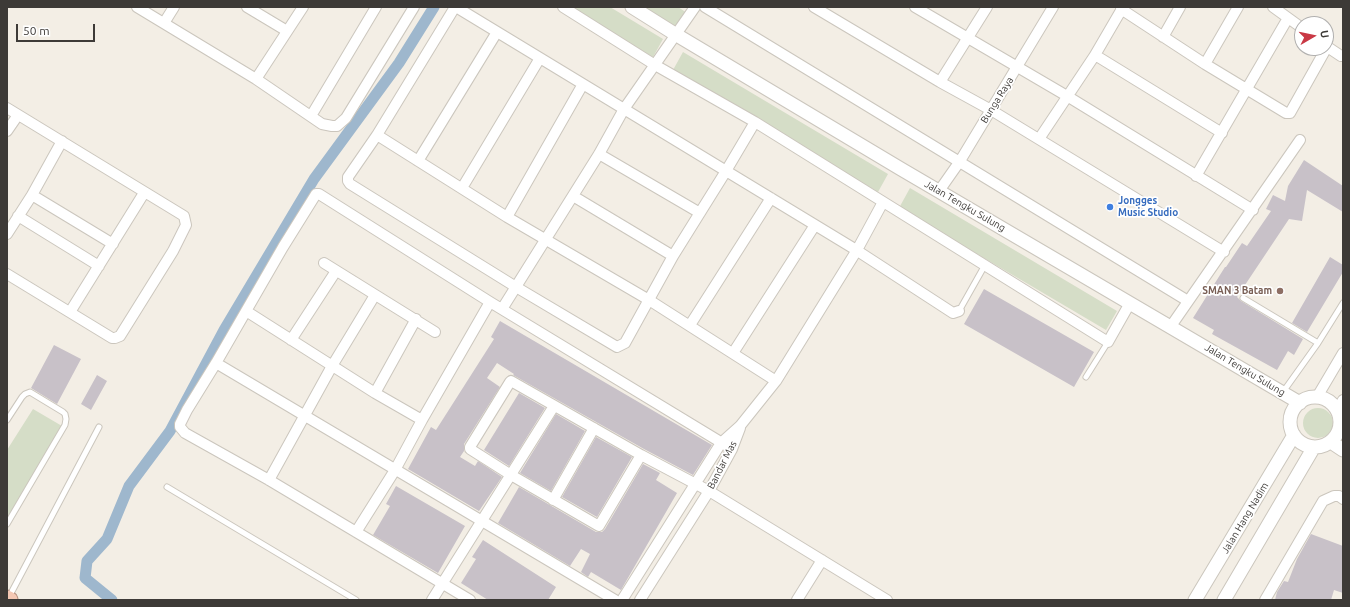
<!DOCTYPE html>
<html>
<head>
<meta charset="utf-8">
<style>
  body { margin:0 }
  #map { position:relative; width:1350px; height:607px; overflow:hidden; background:#f3eee5; font-family:Ubuntu,sans-serif }
  canvas { display:block }
  .frame { position:absolute; inset:0; border:8px solid #3d3a37; pointer-events:none }
  .north { position:absolute; left:1294px; top:16px; width:40px; height:40px; box-sizing:border-box; background:#fff; border:1px solid #b1b0af; border-radius:50%; rotate:81deg; font-size:11px; font-weight:700; line-height:16px; text-align:center; color:#3d3a37 }
  .north::after { content:''; display:block; margin:auto; width:14px; height:18px; background:#c93945; clip-path:polygon(50% 0,100% 100%,50% 72%,0 100%) }
  .scale { position:absolute; left:16px; top:24px; width:79px; height:18px; box-sizing:border-box; border:2px solid #3d3a37; border-top:0; padding-left:5px; font-size:12px; line-height:14px; white-space:nowrap; color:#3d3a37; -webkit-text-stroke:3px #fff; paint-order:stroke }
</style>
</head>
<body>
<div id="map">
<canvas width="1350" height="607"></canvas>
<div class="frame"></div>
<div class="north">U</div>
<div class="scale">50 m</div>
</div>
<script>
const context = document.querySelector('canvas').getContext('2d');
context.lineJoin = 'round';
function paint(path, color) { context.fillStyle = color; context.fill(path, 'evenodd'); }
const shape = rows => new Path2D(rows.map(r => 'M' + r).join(''));
function trace(path, color, width, dash) { context.strokeStyle = color; context.lineWidth = width; context.lineCap = dash ? 'butt' : 'round'; context.setLineDash(dash || []); context.stroke(path); }
function drawText(font, color, halo, rows, align = 'center') {
  context.font = font + ' Ubuntu,sans-serif'; context.lineWidth = 3.5; context.setLineDash([]); context.textBaseline = 'middle'; context.strokeStyle = halo; context.fillStyle = color; for (const [text, x, y, turn = 0] of rows) {
    context.save(); context.translate(x, y); context.rotate((+turn || 0) * Math.PI / 180); context.textAlign = isNaN(turn) ? turn : align; if (halo) context.strokeText(text, 0, 0); context.fillText(text, 0, 0); context.restore();
  }
}
paint(shape([
  [568,7,610,7,663,39,653,57],
  [641,7,678,7,687,13,678,29],
  [683,52,888,174,878,192,673,70],
  [910,188,1117,311,1106,330,899,208],
  '1303 423a15 15 0 1 1 30 0a15 15 0 1 1-30 0Z',
  [33,409,62,426,7,520,7,450]
]), '#d5ddc7');
trace(shape([
  [112,600,85,578,87,561,107,539,129,486,170,431,224,330,314,179,399,63,434,7]
]), '#9eb7cd', 11);
paint(shape([
  [1304,160,1343,186,1343,212,1307,190,1302,221,1289,219,1237,297,1241,301,1303,339,1294,355,1288,351,1277,370,1212,334,1214,330,1193,318,1225,267,1226,267,1242,243,1247,246,1271,211,1266,209,1273,195,1285,201,1288,186],
  [1330,257,1343,265,1343,272,1307,332,1292,323],
  [984,289,1094,352,1074,387,964,324],
  [500,321,712,445,693,475,644,449,513,375,514,374,497,363,487,378,500,387,464,444,464,451,460,457,475,466,478,461,502,477,479,511,408,469,431,427,436,430,494,339,491,337],
  [54,345,81,359,57,404,31,388],
  [97,375,107,381,91,410,81,404],
  [519,393,545,408,509,466,484,450],
  [556,414,585,431,551,491,520,473],
  [596,437,632,457,597,517,562,497],
  [643,464,660,473,656,480,677,493,621,590,591,572,588,577,581,572,590,554,581,549,570,566,498,523,519,487,596,532,602,532,605,529],
  [396,486,465,526,438,573,373,535,390,506,386,504],
  [1311,534,1343,546,1343,593,1334,590,1331,600,1275,600,1277,592,1284,581,1288,582,1297,559],
  [483,540,556,587,548,600,488,600,461,583,476,559,472,557]
]), '#c8c1c8');
const service = shape([
  [1243,298,1318,343],
  [959,311,985,265],
  [1086,377,1108,342],
  [1283,392,1318,343,1343,303],
  [7,420,22,397,25,394,30,392,63,412,65,414,66,419,65,425,7,524],
  [167,487,356,600],
  [9,597,99,427]
]);
const minor = shape([
  [137,7,256,79,322,124,332,126,337,126,346,118,414,7],
  [247,7,287,31],
  [455,7,377,135,348,177,348,181,350,184,516,287,617,347,625,343,673,256,726,171,755,122],
  [456,7,853,248,953,313,959,311],
  [563,7,655,65,755,122,1108,342,1130,303],
  [705,7,1188,301],
  [814,7,940,82,991,110,1224,252],
  [915,7,1067,96,1253,210],
  [1273,7,1302,28],
  [1121,9,1205,64,1286,113,1290,113,1327,47],
  [164,23,174,7],
  [1163,37,1180,7],
  [1326,46,1341,56],
  [1095,55,1222,133],
  [1205,64,1238,7],
  [256,79,303,7],
  [940,82,987,7],
  [7,108,184,216,186,225,173,251,120,336,115,338,112,338,7,274],
  [311,116,376,7],
  [7,131,18,115],
  [377,135,507,217,649,300,776,381],
  [1039,139,1095,55,1123,7],
  [599,154,700,213],
  [418,161,497,32],
  [1196,176,1288,18],
  [462,188,540,58],
  [939,191,960,161,1053,7],
  [32,195,113,244],
  [573,196,673,256],
  [18,216,99,266],
  [507,217,583,84],
  [7,234,32,195,62,141],
  [324,263,435,332],
  [502,309,599,154,624,109,695,7],
  [246,311,375,393,422,420],
  [70,312,144,193],
  [690,325,771,198],
  [1171,326,1300,140],
  [291,340,336,271],
  [733,353,815,225],
  [216,363,615,600],
  [375,393,416,319],
  [1317,397,1343,353],
  [1337,411,1343,400],
  [641,455,599,526,511,475,470,449,470,447,510,382,511,381,641,455,709,491,887,600],
  [269,480,332,366,375,295],
  [553,500,594,428],
  [356,532,395,470,422,420,490,302],
  [432,600,554,406],
  [470,600,269,480,185,433,180,427,180,424,187,410,216,363,283,247,316,194,319,194,490,302,732,449],
  [622,600,721,443,740,426,776,381,857,250,883,202],
  [640,600,709,491,732,449,740,428],
  [797,600,822,560],
  [1265,600,1323,501,1334,496,1339,496,1343,499]
]);
const tertiary = shape([
  [632,7,675,34,901,169,1300,403],
  '1290 422a25 25 0 1 1 50 0a25 25 0 1 1-50 0Z',
  [1331,442,1343,450],
  [1195,600,1294,435],
  [1224,600,1314,447]
]);
const trunk = shape([
  [7,599,9,600]
]);
trace(service, '#cbc6bd', 7);
trace(minor, '#cbc6bd', 12);
trace(tertiary, '#cbc6bd', 15);
trace(trunk, '#b28e7d', 19);
trace(service, '#fff', 5);
trace(minor, '#fff', 10);
trace(tertiary, '#fff', 13);
trace(trunk, '#f4c8b4', 17);
for (const [x, y, r, color] of [
  [1110,207,4,"#3f7fe0"],
  [1280,291,4,"#8d6e63"]
]) { const dot = new Path2D(); dot.arc(x, y, r, 0, 2 * Math.PI); context.fillStyle = color; context.fill(dot); trace(dot, '#fff', 1.5); }
drawText('10px', '#3d3a37', '#fff', [
  ["Bunga Raya",997,100,-58],
  ["Jalan Tengku Sulung",965,206,30],
  ["Jalan Tengku Sulung",1245,370,31],
  ["Bandar Mas",722,465,-63],
  ["Jalan Hang Nadim",1245,518,-59]
]);
drawText('bold 10px', '#366cbe', '#fff', [
  ["Jongges",1118,201],
  ["Music Studio",1118,213]
], 'left');
drawText('bold 10px', '#785e54', '#fff', [
  ["SMAN 3 Batam",1272,291]
], 'right');
</script>
</body>
</html>
